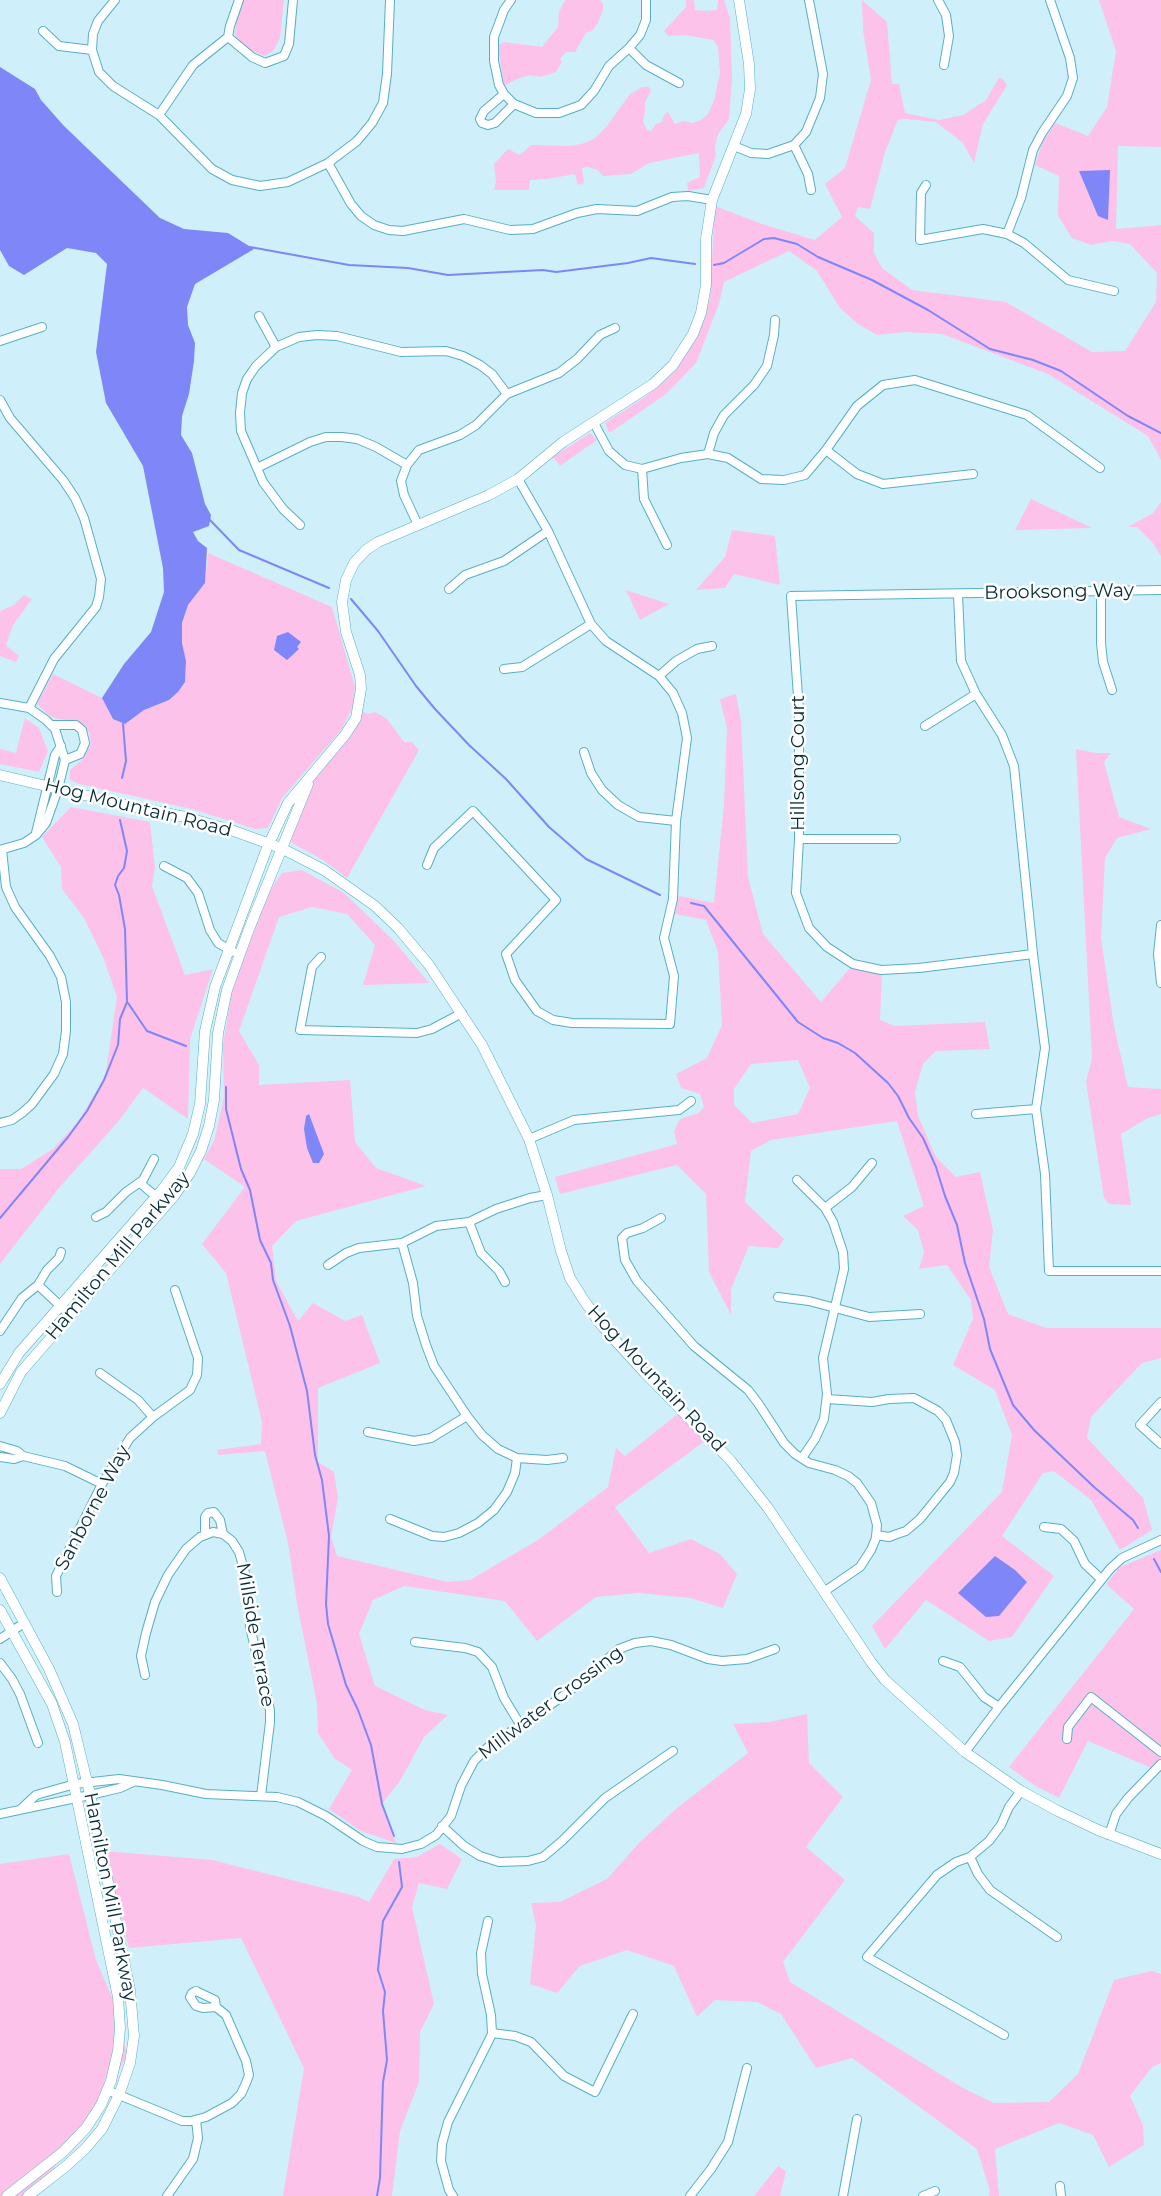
<!DOCTYPE html>
<html>
<head>
<meta charset="utf-8">
<style>
  body { margin:0 }
  canvas { display:block; background:#cff0fa }
</style>
</head>
<body>
<canvas width="1161" height="2196"></canvas>
<script>
const context = document.querySelector('canvas').getContext('2d');
context.lineJoin = 'round';
function paint(path, color) { context.fillStyle = color; context.fill(path, 'evenodd'); }
const shape = rows => new Path2D(rows.map(r => 'M' + r).join(''));
function trace(path, color, width, dash) { context.strokeStyle = color; context.lineWidth = width; context.lineCap = dash ? 'butt' : 'round'; context.setLineDash(dash || []); context.stroke(path); }
function drawText(font, color, halo, rows, align = 'center') {
  context.font = font + ' Montserrat,sans-serif'; context.lineWidth = 5; context.setLineDash([]); context.textBaseline = 'middle'; context.strokeStyle = halo; context.fillStyle = color; for (const [text, x, y, turn = 0] of rows) {
    context.save(); context.translate(x, y); context.rotate((+turn || 0) * Math.PI / 180); context.textAlign = isNaN(turn) ? turn : align; if (halo) context.strokeText(text, 0, 0); context.fillText(text, 0, 0); context.restore();
  }
}
paint(shape([
  [243,0,284,0,280,38,274,50,265,56,247,49,235,35,237,13],
  [565,0,600,0,603,4,603,10,598,23,592,31,586,33,575,52,566,52,560,59,562,62,556,72,541,77,530,75,517,79,504,86,498,45,505,42,542,47,558,27,559,12],
  [686,0,694,0,695,10,706,11,717,10,718,0,724,0,730,18,732,79,729,119,718,134,715,146,716,155,704,188,688,191,687,183,700,177,699,153,649,163,631,174,603,176,598,170,588,167,582,168,584,183,578,185,575,174,547,179,530,180,529,190,494,190,496,182,494,164,508,149,520,155,531,145,571,146,585,143,595,138,607,126,630,94,642,87,649,87,651,91,645,102,645,112,643,121,647,130,651,131,656,124,662,122,664,115,668,112,675,124,684,121,693,123,701,120,708,114,714,100,720,73,718,47,713,40,685,35,668,36,664,31,686,7],
  [862,0,887,22,892,84,899,84,905,113,939,120,963,115,986,100,999,78,1003,79,1007,85,983,124,974,163,963,143,936,122,905,119,898,120,885,152,870,209,858,207,855,216,874,233,874,253,882,268,912,290,1006,302,1092,352,1125,351,1156,302,1157,273,1130,244,1112,241,1091,245,1072,238,1058,216,1059,176,1035,165,1042,143,1055,123,1088,136,1107,107,1116,51,1099,0,1161,0,1161,147,1118,146,1116,229,1161,225,1161,460,1148,436,1048,374,942,334,906,332,877,335,858,324,840,308,817,271,789,251,724,282,719,304,696,363,666,394,611,432,608,431,605,423,645,397,671,375,695,340,710,298,715,206,762,224,815,240,842,217,825,184,845,168,871,80,863,30],
  [590,433,597,440,560,466,553,457],
  [1031,499,1092,528,1015,530],
  [1161,502,1161,556,1152,542,1137,527,1128,527,1153,513],
  [732,530,775,536,780,585,734,574,725,588,696,590,725,557],
  [208,553,332,607,355,687,353,706,342,729,282,798,268,828,255,829,192,809,79,784,70,780,70,770,83,759,91,744,89,732,78,721,57,719,47,714,37,704,53,674,102,698,113,719,125,724,144,710,169,700,178,692,185,682,186,661,182,643,182,624,188,605,205,583],
  [626,590,669,604,640,620],
  [24,595,32,599,13,625,6,645,19,656,16,662,0,656,0,611,14,605],
  [736,694,741,721,748,877,763,934,821,1002,850,968,882,975,880,1020,895,1026,985,1022,990,1049,936,1051,923,1064,915,1092,918,1116,936,1157,956,1177,980,1172,993,1230,989,1267,1008,1314,1046,1328,1161,1328,1161,1358,1142,1363,1091,1417,1087,1438,1143,1498,1152,1530,1120,1550,1091,1500,1054,1471,1043,1473,1002,1536,1054,1576,1012,1637,989,1641,926,1600,885,1649,872,1626,1002,1492,1012,1435,995,1390,953,1365,973,1319,971,1300,947,1265,919,1269,924,1252,918,1230,903,1216,924,1206,897,1121,771,1140,751,1151,745,1202,784,1239,778,1248,749,1246,731,1289,731,1315,709,1272,706,1194,677,1165,560,1194,555,1177,677,1144,674,1131,680,1119,699,1113,704,1107,700,1094,681,1088,676,1074,707,1058,722,1025,718,952,706,920,675,914,679,896,714,903,724,805,727,728,720,699],
  [798,1060,810,1088,798,1114,752,1123,734,1105,734,1089,751,1064],
  [995,1556,1027,1582,999,1616],
  [362,712,369,714,375,712,387,719,404,742,412,742,419,750,347,878,323,860,292,843,289,835,307,788,351,735],
  [25,718,39,728,48,751,39,772,0,764,0,749,16,753],
  [1076,749,1096,753,1111,753,1104,762,1119,817,1151,829,1117,838,1105,858,1101,938,1114,1026,1128,1087,1161,1089,1161,1114,1148,1118,1121,1134,1131,1205,1109,1204,1104,1198,1086,1082,1092,1059],
  [71,807,150,822,155,868,152,886,185,975,213,969,190,1039,188,1119,143,1088,118,1122,59,1188,0,1264,0,1169,21,1169,53,1149,77,1123,105,1078,117,997,103,957,84,918,62,889,61,867,42,837],
  [302,870,344,893,394,941,429,983,363,985,375,945,347,914,312,907,279,917,239,1031,259,1065,259,1085,350,1080,355,1142,376,1168,426,1186,296,1221,272,1246,276,1281,298,1321,313,1303,345,1321,362,1315,380,1363,318,1388,318,1462,334,1472,338,1497,331,1537,337,1556,447,1582,470,1580,538,1540,608,1487,616,1448,625,1456,679,1413,705,1441,615,1507,649,1553,691,1539,720,1554,737,1574,723,1608,690,1598,639,1593,596,1597,537,1641,505,1601,404,1586,373,1600,359,1634,375,1686,425,1710,448,1715,424,1737,400,1781,381,1805,396,1843,361,1831,329,1809,352,1770,334,1758,318,1733,317,1704,297,1603,288,1543,265,1451,218,1455,217,1450,261,1444,262,1422,226,1273,202,1244,245,1187,204,1159,214,1141,224,1097,223,1044,232,992,265,897,282,873],
  [1161,1550,1161,1772,1088,1741,1059,1798,1034,1785,1009,1767,1134,1609,1106,1584,1120,1567],
  [807,1714,809,1763,843,1797,806,1847,845,1880,783,1962,790,1982,963,2088,994,2103,1049,2102,1078,2074,1114,1980,1151,1971,1161,1974,1161,2063,1152,2067,1130,2096,1143,2125,1144,2145,1109,2167,1093,2135,1059,2123,995,2149,999,2196,989,2196,990,2191,977,2149,852,2058,816,2068,781,2014,757,2002,715,2000,697,2017,674,1966,627,1950,580,1966,557,1993,530,1984,536,1925,531,1903,560,1902,607,1879,639,1843,677,1808,748,1753,733,1724,770,1722],
  [440,1844,462,1859,447,1889,419,1883,412,1907,434,2004,420,2032,419,2082,400,2131,392,2196,283,2196,304,2068,241,1938,129,1948,104,1851,212,1860,359,1897,369,1902,394,1859,417,1857],
  [69,1854,96,1960,120,2016,127,2057,46,2180,22,2196,0,2196,0,1864],
  [778,2166,786,2171,780,2196,754,2196]
]), '#fcc2ea');
paint(shape([
  [0,67,35,89,41,100,64,126,160,218,184,229,228,233,254,249,195,284,187,307,188,325,195,343,194,361,189,394,182,416,181,435,192,453,205,504,211,515,209,526,193,532,198,541,207,548,205,583,188,605,182,623,182,643,186,661,185,682,178,692,169,700,144,710,125,724,113,719,102,698,124,664,151,632,164,592,163,568,143,466,106,403,96,352,107,264,96,253,67,248,24,275,9,266,0,250],
  [1110,170,1108,220,1098,216,1079,171],
  [288,632,301,642,297,647,299,649,287,660,274,650,277,636],
  [309,1114,324,1154,319,1163,313,1163,307,1148,304,1129,306,1116],
  [995,1556,1015,1570,1027,1582,999,1616,986,1617,958,1593]
]), '#7f86f8');
trace(shape([
  [250,247,349,265,408,268,448,275,543,270,556,272,628,263,651,258,695,264],
  [714,265,724,263,764,239,774,238,797,244,818,257,872,280,928,310,990,349,1033,360,1061,371,1128,416,1161,433],
  [209,519,239,550,329,588],
  [351,599,378,631,416,686,435,709,469,745,506,779,549,827,586,859,660,895],
  [122,778,126,761,123,724],
  [691,903,704,906,798,1022,823,1038,838,1043,855,1053,888,1083,898,1096,909,1118,923,1138,936,1167,945,1196,957,1225,965,1263,984,1319,990,1349,1013,1405,1034,1430,1094,1487,1133,1520,1138,1528],
  [128,1003,147,1031,186,1046],
  [226,1087,226,1109,241,1169,250,1190,260,1240,271,1263,273,1280,290,1326,307,1391,315,1455,322,1480,329,1536,326,1604,328,1624,346,1685,358,1710,371,1745,382,1804,394,1836],
  [0,1218,68,1137,87,1111,104,1080,118,1045,120,1019,127,1002,125,929,119,895,115,885,118,876,124,868,127,851,120,820],
  [1154,1559,1161,1572],
  [377,2196,380,2178,383,2082,387,2060,383,2011,385,1992,378,1970,383,1921,402,1887,399,1862]
]), '#7f86f8', 2);
const minor = shape([
  [115,0,98,21,93,34,92,50,99,72,113,86,159,115,212,169,232,180,260,186,288,182,328,163,357,141,372,123,383,103,387,74,390,0],
  [511,0,504,10,494,37,494,61,499,85,504,94,514,104,536,113,559,113,581,105,594,91,609,66,629,48,640,35,646,20,646,0],
  [938,0,946,15,949,36,944,65],
  [43,31,59,46,92,50],
  [228,37,252,57,265,63,284,56,289,44,293,0],
  [629,48,646,65,679,83],
  [504,94,484,111,480,119,482,123,488,125,495,123,514,104],
  [159,115,193,65,228,37,230,26,239,0],
  [794,145,808,174,811,190],
  [734,146,751,153,768,154,794,145,806,132,820,98,823,74,809,0],
  [328,163,351,204,361,216,374,225,389,230,403,231,464,219,510,230,533,229,577,213,597,209,637,211,672,197,688,196,712,200],
  [926,185,921,193,920,240,983,229,1007,234,1024,243,1068,280,1114,291],
  [1007,234,1021,198,1033,150,1042,133,1067,96,1073,78,1070,58,1050,0],
  [259,316,276,347],
  [0,341,42,327],
  [0,400,10,418,63,480,75,498,84,518,101,579,99,597,96,607,54,659,29,708],
  [594,423,609,451,625,465,642,469,681,458,708,454,728,458,761,479,784,480,805,475,826,450,857,406,883,385,915,380,1027,415,1100,468],
  [826,450,857,474,883,484,973,474],
  [708,454,714,433,724,415,754,385,767,366,774,335,775,320],
  [257,468,310,442,326,437,342,437,357,439,376,447,407,465],
  [642,469,644,499,667,545],
  [300,525,283,509,263,482,241,431,240,413,242,393,247,379,256,366,276,347,299,337,317,335,337,336,401,352,446,351,463,356,480,365,492,374,507,394],
  [418,525,404,495,401,481,407,465,419,450,460,435,476,425,507,394,559,373,577,359,600,335,615,328],
  [449,589,465,575,504,561,548,531],
  [1101,591,1101,643,1103,662,1112,690],
  [958,595,961,661,976,694,1002,735,1014,766,1033,954,1045,1048,1036,1109,1045,1174,1049,1271,1161,1271],
  [504,669,522,667,591,624],
  [659,676,676,661,697,649,712,646],
  [0,703,29,708,46,720,55,729,65,760,58,789,46,823,36,835,24,843,0,850],
  [51,725,76,725,82,730,85,743,82,750,80,754,65,760],
  [925,726,976,694],
  [584,752,591,773,602,790,618,805,639,817,676,821],
  [36,833,55,755,61,746],
  [799,839,896,839],
  [427,865,434,848,473,811,556,900,506,954,515,980,537,1011,553,1020,572,1023,670,1024,674,976,664,938,673,899,676,821,687,738,682,713,673,693,659,676,606,641,591,624,548,531,518,479],
  [164,866,187,878,198,893,210,930,218,943,234,952],
  [1161,925,1158,954,1161,983],
  [1033,954,919,968,881,970,853,964,827,947,809,928,796,893,799,839,799,711,791,596,1161,590],
  [321,957,312,967,300,1030,417,1033,432,1029,462,1013],
  [976,1114,1036,1109],
  [0,1123,12,1120,22,1113,32,1104,54,1074,63,1054,66,1031,66,1002,61,977,50,956,15,907,6,887,2,850],
  [529,1139,574,1120,679,1110,691,1101],
  [797,1180,825,1208,833,1222,843,1252,844,1269,823,1358,827,1394,824,1419,815,1439,802,1458],
  [140,1183,166,1205],
  [825,1208,852,1187,872,1163],
  [96,1217,106,1212,126,1192,143,1180,154,1159],
  [661,1218,643,1228,627,1233,622,1238,625,1260,637,1281,694,1346,748,1390,758,1403,784,1443,795,1454,809,1463,835,1470,848,1476,857,1483,871,1503,877,1525,876,1538,871,1550,860,1567,825,1591],
  [469,1222,481,1253,499,1271,505,1282],
  [328,1265,346,1253,359,1248,402,1243,436,1226,469,1222,496,1209,530,1198,547,1195],
  [38,1285,70,1315],
  [778,1297,809,1301,869,1317,920,1314],
  [0,1331,22,1298,38,1285,47,1270,59,1258,61,1252],
  [100,1373,138,1400,153,1417],
  [827,1399,872,1402,889,1399,914,1398,938,1411,946,1420,955,1442,957,1455,954,1473,950,1482,920,1519,906,1531,897,1534,889,1537,876,1535],
  [1161,1402,1140,1425,1161,1444],
  [467,1416,482,1435,498,1449,517,1458,547,1460,563,1458],
  [368,1432,414,1441,431,1438,467,1416,434,1366,426,1345,417,1316,413,1283,402,1243],
  [0,1446,17,1451,23,1456,14,1459,0,1457],
  [23,1456,65,1466,102,1484],
  [390,1519,432,1536,444,1537,459,1533,478,1523,494,1510,507,1492,515,1473,517,1458],
  [1044,1527,1061,1529,1074,1541,1085,1564,1101,1579],
  [205,1535,205,1517,208,1513,214,1512,220,1520,223,1534],
  [57,1592,56,1576,102,1484,130,1438,153,1417,190,1390,197,1375,198,1358,175,1290],
  [0,1639,24,1623],
  [415,1642,465,1648,478,1652,492,1667,504,1698,521,1726],
  [943,1661,960,1667,984,1697,999,1707],
  [0,1663,12,1679,20,1694,38,1743],
  [145,1675,141,1656,146,1633,155,1602,168,1575,186,1549,200,1537,213,1532,223,1534,232,1541,239,1552,247,1580,250,1627,270,1710,270,1722,261,1796],
  [1067,1739,1068,1727,1091,1697,1161,1752],
  [965,1752,999,1707,1110,1569,1122,1558,1161,1540],
  [21,1809,36,1795,75,1784,119,1779,162,1785,206,1794,277,1797,298,1802,326,1816,363,1841,377,1847,402,1849,421,1844,436,1835,451,1816,461,1786,474,1761,487,1748,566,1694,619,1649,635,1643,651,1641,671,1645,708,1659,722,1661,747,1659,775,1649],
  [0,1814,90,1795,120,1788,133,1782],
  [442,1826,464,1846,480,1856,499,1862,528,1861,543,1857,562,1841,605,1798,673,1751],
  [1109,1835,1116,1814,1128,1798,1161,1764],
  [970,1857,978,1874,990,1890,1057,1937],
  [196,1991,215,2000,216,2007,203,2008,196,2006,190,1997,192,1993,196,1991],
  [492,2033,515,2036,531,2042,564,2076,595,2092,633,2014],
  [1004,2035,867,1957,937,1875,956,1862,970,1857,989,1841,1001,1825,1009,1807,1021,1791],
  [107,2090,182,2121,191,2121,206,2117,232,2103,241,2094,246,2083,249,2075,246,2061,226,2015,216,2007],
  [1060,2186,1061,2196],
  [167,2196,193,2159,198,2138,196,2120],
  [453,2196,449,2190,441,2161,442,2144,448,2122,492,2034,491,2015,482,1974,481,1953,488,1921],
  [690,2196,711,2169,728,2142,747,2068],
  [843,2196,857,2119],
  [923,2196,935,2191]
]);
const tertiary = shape([
  [0,775,135,807,185,817,231,830,281,848,324,870,375,906,398,928,429,965,482,1045,529,1139,547,1195,561,1251,570,1278,583,1299,602,1326,644,1372,731,1461,768,1508,871,1662,885,1680,965,1752,1021,1791,1058,1811,1098,1830,1161,1854],
  [0,1384,19,1353,162,1190,179,1167,193,1134,200,1104,205,1031,215,987,267,848,288,803,345,735,356,718,361,689,360,675,346,632,342,602,346,580,354,563,366,550,378,542,489,495,518,479,563,442,653,384,673,365,693,334,701,313,706,285,706,239,712,200,746,114,750,89,749,64,739,0],
  [0,1413,21,1372,174,1196,190,1173,201,1151,209,1126,214,1100,218,1033,227,990,249,929,308,784],
  [0,1578,49,1669,73,1724,89,1790,130,1990,134,2036,130,2063,119,2095,102,2129,85,2149,65,2167,28,2196],
  [0,1610,52,1704,65,1742,118,1997,120,2028,118,2051,111,2081,101,2105,86,2128,63,2152,7,2196]
]);
trace(minor, '#56afc7', 10);
trace(tertiary, '#56afc7', 11);
trace(minor, '#fff', 8);
trace(tertiary, '#fff', 10);
drawText('19px', '#052d37', '#fff', [
  ["Brooksong Way",1059,592,-1],
  ["Hillsong Court",798,763,-90],
  ["Hog Mountain Road",138,808,14],
  ["Hamilton Mill Parkway",118,1256,-50],
  ["Hog Mountain Road",656,1379,47],
  ["Sanborne Way",93,1508,-62],
  ["Millside Terrace",255,1635,80],
  ["Millwater Crossing",551,1703,-37],
  ["Hamilton Mill Parkway",110,1897,79]
]);
</script>
</body>
</html>
